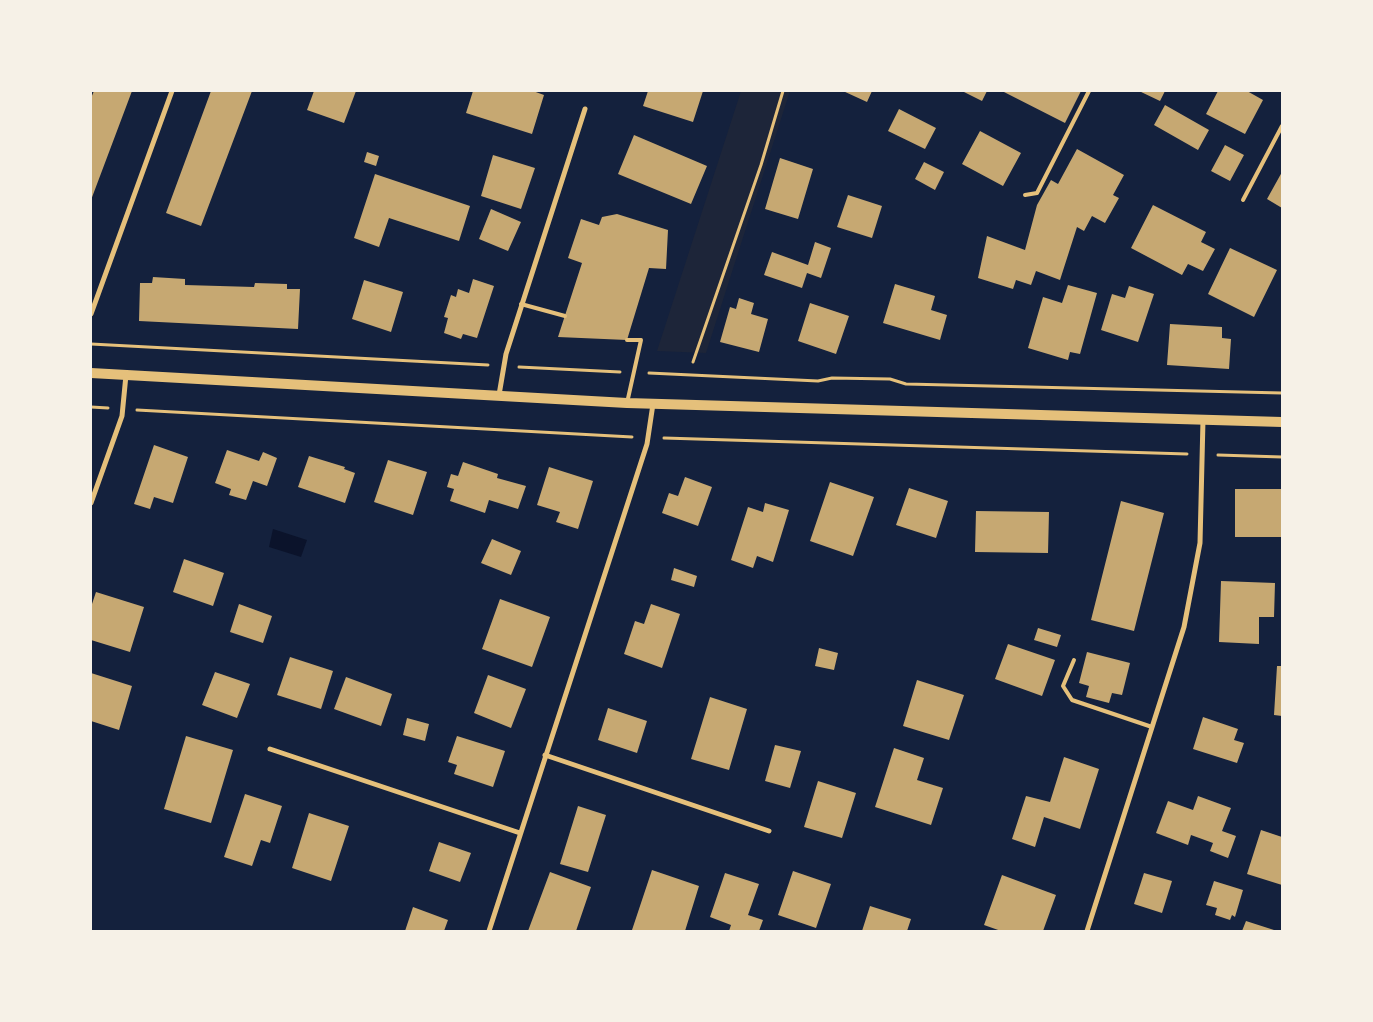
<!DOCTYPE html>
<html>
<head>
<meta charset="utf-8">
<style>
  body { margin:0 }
  #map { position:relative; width:1373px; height:1022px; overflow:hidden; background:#14213d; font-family:"Nunito Sans",sans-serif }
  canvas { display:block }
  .frame { position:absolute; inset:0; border:92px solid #f6f1e7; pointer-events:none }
</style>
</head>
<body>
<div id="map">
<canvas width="1373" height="1022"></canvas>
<div class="frame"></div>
</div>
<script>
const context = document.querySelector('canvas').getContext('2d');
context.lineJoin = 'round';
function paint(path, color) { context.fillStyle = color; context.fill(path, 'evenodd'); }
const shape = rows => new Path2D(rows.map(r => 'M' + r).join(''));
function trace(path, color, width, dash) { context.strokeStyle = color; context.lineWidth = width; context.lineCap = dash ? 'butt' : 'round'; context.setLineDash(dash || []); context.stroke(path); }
paint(shape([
  [741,91,790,91,706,353,657,351]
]), '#1d2539');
paint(shape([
  [273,529,307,540,301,557,269,547]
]), '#0b132b');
paint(shape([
  [94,91,132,91,91,200,91,98],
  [211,91,252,91,201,226,166,213],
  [314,91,356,91,344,123,307,110],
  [473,91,533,91,544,95,532,134,466,113],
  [648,91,703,91,693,122,643,106],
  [843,91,872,91,867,102],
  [962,91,987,91,982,101],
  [1002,91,1081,91,1065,123],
  [1139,91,1165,91,1160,101],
  [1218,91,1247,91,1263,100,1245,134,1206,114],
  [1165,105,1209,130,1198,150,1154,125],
  [899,109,936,128,925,149,888,131],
  [980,131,1021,153,1003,186,962,164],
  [634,135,707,166,691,204,618,174],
  [1225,145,1244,155,1230,181,1211,171],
  [1077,149,1124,175,1113,195,1119,198,1105,223,1092,216,1084,231,1077,227,1060,280,1036,271,1031,285,1016,280,1013,289,978,278,987,236,1025,250,1037,205,1051,180,1058,184],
  [367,152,379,156,376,166,364,162],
  [493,155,535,168,521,209,481,196],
  [780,158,813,169,798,219,765,209],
  [924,162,944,172,935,190,915,179],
  [1282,172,1282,208,1267,199],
  [375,174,470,206,459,241,389,218,379,247,354,238],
  [848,195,882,206,872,238,837,227],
  [1153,205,1206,232,1201,242,1215,249,1203,271,1188,264,1182,275,1131,248],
  [491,209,521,222,508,251,479,239],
  [617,214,668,230,666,269,649,268,627,340,558,337,582,263,568,258,581,219,599,225,602,217],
  [815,242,831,248,821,278,807,273,802,288,764,275,772,252,808,265],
  [1230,248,1277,270,1254,317,1208,294],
  [153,277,185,279,185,285,254,287,255,283,287,284,287,289,300,289,298,329,139,321,140,283,152,283],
  [473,279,494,286,477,338,463,334,461,339,444,333,448,318,444,317,451,295,456,297,458,289,469,293],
  [364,280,403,292,391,332,352,319],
  [895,284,935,296,931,310,947,315,940,340,883,323],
  [1068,285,1097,293,1080,354,1070,352,1068,360,1028,348,1043,297,1062,303],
  [1129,286,1154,294,1138,342,1101,330,1112,294,1125,298],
  [739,298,754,303,751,314,768,319,759,352,720,342,730,307,736,309],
  [810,303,849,316,836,354,798,341],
  [1170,324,1222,327,1222,338,1231,339,1229,369,1167,365],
  [154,445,188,457,173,503,154,497,150,509,134,504],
  [227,450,259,461,263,452,277,458,267,486,253,481,246,500,229,495,231,489,215,483],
  [309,456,345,467,344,469,355,473,345,503,298,487],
  [388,460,427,472,413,515,374,502],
  [463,462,498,474,497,478,526,486,518,509,489,500,485,513,450,501,454,489,447,487,451,474,458,476],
  [549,467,593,481,578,529,556,522,560,512,537,505],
  [685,477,712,487,698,526,662,513,669,493,678,496],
  [830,482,874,497,853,556,810,541],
  [909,488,948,501,936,538,896,525],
  [1235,489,1282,489,1282,537,1235,537],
  [1121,501,1164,513,1134,631,1091,620],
  [765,503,789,510,773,562,757,556,753,568,731,560,748,507,763,512],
  [976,511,1049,512,1048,553,975,552],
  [492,539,521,551,511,575,481,563],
  [184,559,224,573,213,606,173,592],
  [674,568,697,576,694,587,671,580],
  [1221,581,1275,583,1274,617,1259,617,1259,644,1219,642],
  [96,592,144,607,130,652,91,640,91,607],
  [500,599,550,617,532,667,482,649],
  [239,604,272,616,263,643,230,632],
  [651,604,680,614,662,668,624,654,635,621,644,624],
  [1038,628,1061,635,1057,647,1034,640],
  [1008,644,1055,660,1042,696,995,679],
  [819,648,838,653,834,670,815,666],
  [1087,652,1130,663,1122,695,1112,693,1109,703,1086,697,1089,686,1079,683],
  [290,657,333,671,321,709,277,695],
  [1277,666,1282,666,1282,716,1274,715],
  [215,672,250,684,237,718,202,705],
  [91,673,132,686,119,730,91,721],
  [488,675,526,689,511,728,474,713],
  [346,677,392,694,381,726,334,709],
  [917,680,964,695,949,740,903,726],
  [710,697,747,709,729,770,691,759],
  [608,708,647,721,637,753,598,740],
  [1203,717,1238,729,1234,740,1244,743,1237,763,1193,749],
  [407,718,429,724,425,741,403,735],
  [186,736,233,750,211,823,164,809],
  [457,736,505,751,493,787,454,774,457,765,448,762],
  [775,745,801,751,790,788,765,781],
  [894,748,924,758,917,780,943,788,931,825,875,807],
  [1064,757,1099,769,1080,829,1044,817,1035,847,1012,839,1026,796,1050,802],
  [818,781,856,793,842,838,804,827],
  [245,794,282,806,270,843,261,840,252,866,224,857],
  [1198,796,1231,808,1222,831,1236,836,1228,858,1210,851,1213,843,1191,835,1188,845,1156,833,1168,801,1193,810],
  [578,806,606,815,588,872,560,864],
  [309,813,349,826,331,881,292,868],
  [1261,830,1282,837,1282,885,1247,874],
  [439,842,471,853,460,882,429,871],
  [652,870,699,886,685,931,632,930],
  [793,871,831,884,816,928,778,915],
  [550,872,591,887,576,931,528,931],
  [725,873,759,884,748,915,763,920,759,931,729,931,731,925,710,917],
  [1144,873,1172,881,1162,913,1134,904],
  [1002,875,1056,895,1043,931,1001,931,984,925],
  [1214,881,1243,890,1235,917,1232,915,1230,920,1215,915,1217,908,1206,905],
  [870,906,911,919,907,931,862,931],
  [413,907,448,920,444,931,405,931],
  [1246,921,1274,930,1274,931,1242,931]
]), '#c6a872');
trace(shape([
  [91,344,488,365],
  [693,362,761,165,783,91],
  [519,367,620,372],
  [649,373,818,381,832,378,890,379,906,384,1282,393],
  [91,407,108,408],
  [137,410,632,437],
  [664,438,1187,454],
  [1218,455,1282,457]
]), '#e5c07b', 3);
trace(shape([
  [1025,195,1037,193,1089,91],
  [1243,200,1282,126],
  [521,304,565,316],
  [627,403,641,340,627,340],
  [1074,660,1063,686,1072,700,1152,727]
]), '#e5c07b', 4);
trace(shape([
  [91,314,172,91],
  [499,395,506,354,585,109],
  [91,503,122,416,126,375],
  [270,749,520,833],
  [545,755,769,831],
  [489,931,647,444,653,404],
  [1087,931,1184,627,1200,543,1203,420]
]), '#e5c07b', 5);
trace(shape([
  [91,373,627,403,1282,422]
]), '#e5c07b', 10);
</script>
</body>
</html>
